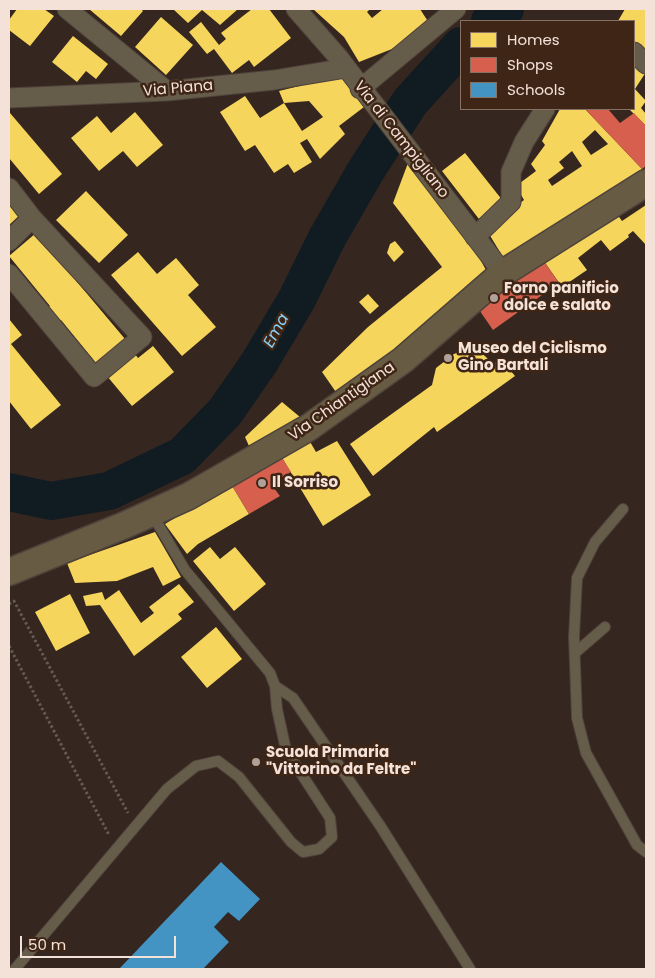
<!DOCTYPE html>
<html>
<head>
<meta charset="utf-8">
<style>
  body { margin:0 }
  #map { position:relative; width:655px; height:978px; overflow:hidden; background:#35271f; font-family:Poppins,sans-serif }
  canvas { display:block }
  .frame { position:absolute; inset:0; border:10px solid #f4e2d9; pointer-events:none }
  .legend { position:absolute; left:460px; top:20px; width:175px; height:90px; box-sizing:border-box; background:#3f2515; border:1px solid #877163; margin:0; padding:6px 9px; list-style:none; font-size:15px; color:#f4e2d9 }
  .legend li { display:flex; align-items:center; gap:10px; height:25px }
  .legend b { width:25px; border:1px solid #877163 }
  .scale { position:absolute; left:20px; top:936px; width:156px; height:22px; box-sizing:border-box; border:2px solid #f4e2d9; border-top:0; padding-left:6px; font-size:15px; line-height:18px; white-space:nowrap; color:#f4e2d9; -webkit-text-stroke:4px #3f2515; paint-order:stroke }
</style>
</head>
<body>
<div id="map">
<canvas width="655" height="978"></canvas>
<div class="frame"></div>
<ul class="legend">
<li><b style="height:14px;background:#f6d55c"></b>Homes</li>
<li><b style="height:14px;background:#d6604d"></b>Shops</li>
<li><b style="height:14px;background:#4393c3"></b>Schools</li>
</ul>
<div class="scale">50 m</div>
</div>
<script>
const context = document.querySelector('canvas').getContext('2d');
context.lineJoin = 'round';
function paint(path, color) { context.fillStyle = color; context.fill(path, 'evenodd'); }
const shape = rows => new Path2D(rows.map(r => 'M' + r).join(''));
function trace(path, color, width, dash) { context.strokeStyle = color; context.lineWidth = width; context.lineCap = dash ? 'butt' : 'round'; context.setLineDash(dash || []); context.stroke(path); }
function drawText(font, color, halo, rows, align = 'center') {
  context.font = font + ' Poppins,sans-serif'; context.lineWidth = 5; context.setLineDash([]); context.textBaseline = 'middle'; context.strokeStyle = halo; context.fillStyle = color; for (const [text, x, y, turn = 0] of rows) {
    context.save(); context.translate(x, y); context.rotate((+turn || 0) * Math.PI / 180); context.textAlign = isNaN(turn) ? turn : align; if (halo) context.strokeText(text, 0, 0); context.fillText(text, 0, 0); context.restore();
  }
}
paint(shape([
  [17,9,44,9,54,16,30,46,9,30,9,20],
  [89,9,141,9,143,11,121,36],
  [173,9,238,9,220,25,202,10,188,23],
  [252,9,269,9,291,38,254,67,249,60,232,73,214,49,207,54,189,32,201,22,219,45,226,39,221,33],
  [313,9,370,9,367,12,372,18,383,9,420,9,429,23,392,49,359,62,344,37],
  [625,9,646,9,646,56,634,44,634,21,618,21],
  [161,17,193,45,166,75,135,47],
  [73,36,108,64,96,79,86,71,77,82,52,62],
  [634,59,646,72,635,89,646,101,641,108,646,114,646,126,629,109,634,109],
  [340,76,364,107,339,126,345,134,320,159,307,139,300,143,312,162,294,173,288,164,274,173,255,145,245,151,220,112,245,96,260,118,284,103,302,131,323,117,309,101,284,103,279,91],
  [560,109,585,109,642,169,530,244,503,257,489,234,508,212,524,200,516,186,536,171,531,164,545,145,542,141],
  [595,130,608,144,591,155,582,142],
  [572,151,582,166,552,186,548,180,564,168,559,162],
  [135,112,163,145,137,167,123,151,99,171,71,138,97,116,111,133],
  [10,113,62,174,39,194,9,158],
  [465,153,503,201,479,219,442,171],
  [408,163,480,259,487,272,389,356,338,395,322,372,368,327,442,267,393,203],
  [86,191,128,235,99,263,56,220],
  [9,200,21,214,9,225],
  [646,205,646,245,633,231,628,235,629,237,610,251,601,240,578,258,587,270,562,287,541,257,612,207,622,221],
  [36,233,125,339,96,363,61,320,56,324,45,310,50,306,9,256],
  [395,241,404,252,394,262,387,253,390,244],
  [138,252,157,274,176,258,199,285,188,295,216,327,182,356,111,275],
  [368,294,379,306,370,314,359,302],
  [9,319,22,335,11,344,61,405,31,429,9,401],
  [153,346,174,372,132,406,107,376,134,353,138,358],
  [466,349,483,354,493,364,501,359,515,376,437,432,434,427,373,476,350,444,432,385,436,368,454,354],
  [282,402,300,417,276,435,249,446,245,437],
  [309,440,316,452,337,441,371,495,323,526,281,456],
  [231,484,249,514,198,544,187,554,165,524],
  [155,532,181,577,163,586,153,567,117,581,75,583,67,563],
  [210,547,220,559,235,547,266,584,234,611,193,561],
  [179,584,194,602,178,614,182,619,134,656,100,605,86,606,83,596,102,592,105,600,119,590,141,623,154,613,149,607],
  [70,594,90,633,56,651,35,612],
  [216,627,242,659,207,688,181,657]
]), '#f6d55c');
paint(shape([
  [585,109,608,109,620,123,634,113,646,126,646,166,642,169],
  [541,257,559,283,493,330,475,304],
  [281,456,291,472,271,484,280,496,249,514,231,484]
]), '#d6604d');
paint(shape([
  [221,862,260,899,239,921,228,912,214,927,229,942,203,969,119,969]
]), '#4393c3');
trace(shape([
  [490,21,505,9],
  [9,492,51,501,109,491,182,456,225,412,259,363,297,299,327,238,365,172,410,102,461,46]
]), '#101b22', 38);
const lane = shape([
  [623,509,595,542,577,578,574,637,577,718,586,753,637,845,646,852],
  [575,653,605,627],
  [275,686,293,698,381,827,470,969],
  [15,969,167,789,196,766,218,761,239,777,291,842,303,852,319,849,332,837,330,818,286,750,277,709,275,686,270,673,185,570,152,514]
]);
const street = shape([
  [67,9,167,91],
  [296,9,339,58,503,273],
  [634,52,646,64],
  [360,89,456,9],
  [9,98,167,91,274,80,346,68],
  [9,188,32,218,142,337,94,377,9,274],
  [475,237,511,202,511,172,524,142,545,109],
  [9,241,32,218]
]);
const secondary = shape([
  [9,572,125,525,189,496,308,428,403,360,503,273,646,183]
]);
trace(lane, '#4e423b', 12);
trace(street, '#4e423b', 21);
trace(secondary, '#4e423b', 29);
trace(shape([
  [9,604,14,601,128,813],
  [9,646,109,835]
]), '#655b4e', 3, [2.5, 2.5]);
trace(lane, '#665c4a', 10);
trace(street, '#665c4a', 19);
trace(secondary, '#675c43', 26);
for (const [x, y, r, color] of [
  [494,298,5,"#b1a198"],
  [448,358,5,"#b1a198"],
  [262,483,5,"#b1a198"],
  [256,762,5,"#b1a198"]
]) { const dot = new Path2D(); dot.arc(x, y, r, 0, 2 * Math.PI); context.fillStyle = color; context.fill(dot); trace(dot, '#3f2515', 2); }
drawText('15px', '#f4e2d9', '#3f2515', [
  ["Via Piana",178,89,-5],
  ["Via di Campigliano",401,140,52],
  ["Via Chiantigiana",342,402,-35]
]);
drawText('bold 15px', '#f4e2d9', '#3f2515', [
  ["Forno panificio",504,289],
  ["dolce e salato",504,306],
  ["Museo del Ciclismo",458,349],
  ["Gino Bartali",458,366],
  ["Il Sorriso",272,483],
  ["Scuola Primaria",266,753],
  ["\"Vittorino da Feltre\"",266,770]
], 'left');
drawText('italic 16px', '#86d1f8', '#3f2515', [
  ["Ema",277,331,-61]
]);
</script>
</body>
</html>
